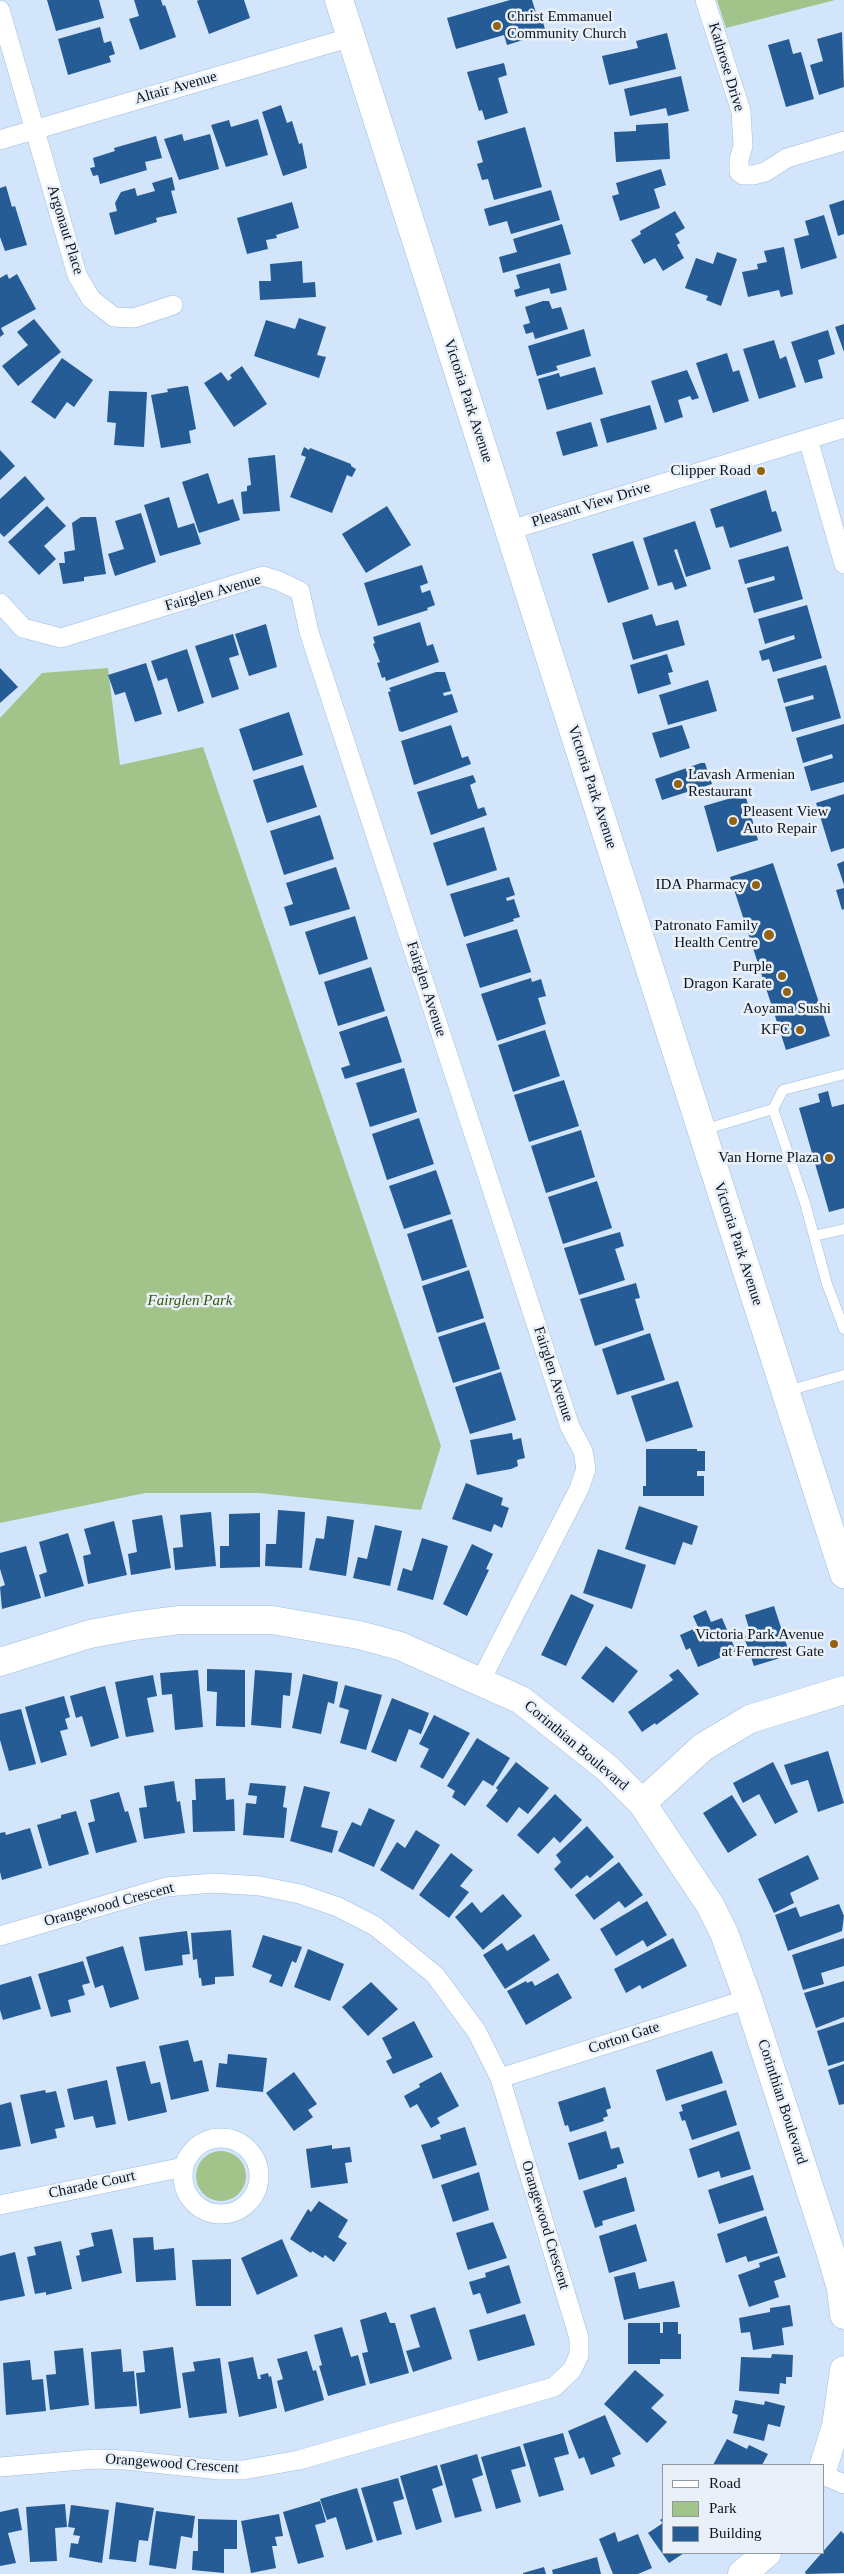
<!DOCTYPE html>
<html>
<head>
<meta charset="utf-8">
<style>
  body { margin:0 }
  #map { position:relative; width:844px; height:2574px; overflow:hidden; background:#d2e5fb; font-family:Georgia,serif }
  canvas { display:block }
  .legend { position:absolute; left:662px; top:2464px; width:162px; height:90px; box-sizing:border-box; background:#eaf0f8; border:1px solid #9098a2; margin:0; padding:6px 9px; list-style:none; font-size:15px; color:#091420 }
  .legend li { display:flex; align-items:center; gap:10px; height:25px }
  .legend b { width:25px; border:1px solid #9098a2 }
</style>
</head>
<body>
<div id="map">
<canvas width="844" height="2574"></canvas>
<ul class="legend">
<li><b style="height:6px;background:#fff"></b>Road</li>
<li><b style="height:14px;background:#a2c48a"></b>Park</li>
<li><b style="height:14px;background:#265c96"></b>Building</li>
</ul>
</div>
<script>
const context = document.querySelector('canvas').getContext('2d');
context.lineJoin = 'round';
function paint(path, color) { context.fillStyle = color; context.fill(path, 'evenodd'); }
const shape = rows => new Path2D(rows.map(r => 'M' + r).join(''));
function trace(path, color, width, dash) { context.strokeStyle = color; context.lineWidth = width; context.lineCap = dash ? 'butt' : 'round'; context.setLineDash(dash || []); context.stroke(path); }
function drawText(font, color, halo, rows, align = 'center') {
  context.font = font + ' Georgia,serif'; context.lineWidth = 5; context.setLineDash([]); context.textBaseline = 'middle'; context.strokeStyle = halo; context.fillStyle = color; for (const [text, x, y, turn = 0] of rows) {
    context.save(); context.translate(x, y); context.rotate((+turn || 0) * Math.PI / 180); context.textAlign = isNaN(turn) ? turn : align; if (halo) context.strokeText(text, 0, 0); context.fillText(text, 0, 0); context.restore();
  }
}
paint(shape([
  [717,0,835,0,726,28],
  [108,668,120,765,203,747,441,1446,421,1510,260,1493,145,1493,0,1523,0,718,42,673],
  '196 2176a25 25 0 1 1 50 0a25 25 0 1 1-50 0Z'
]), '#a2c48a');
paint(shape([
  [47,0,99,0,104,18,56,31],
  [134,0,161,0,163,6,165,5,176,37,140,50,129,19,139,16],
  [199,0,244,0,250,18,209,34,197,1],
  [510,0,532,0,538,19,542,18,546,33,507,45,504,35,456,49,447,18],
  [100,27,104,43,111,41,115,54,109,56,111,62,68,75,58,39],
  [842,32,844,87,819,95,810,65,823,61,817,39],
  [667,33,676,69,609,85,602,56,638,48,636,41],
  [789,39,793,54,801,52,814,99,786,107,768,45],
  [504,63,507,75,498,78,508,113,485,120,482,110,479,111,467,72],
  [681,76,689,111,668,116,666,108,630,116,624,89],
  [281,105,287,123,292,121,299,144,302,143,307,168,283,176,262,112],
  [258,119,268,155,226,167,211,125,229,120,231,127],
  [668,123,670,159,616,162,614,132,636,131,636,125],
  [525,127,542,187,494,200,488,179,482,180,477,164,483,162,477,141],
  [182,134,184,141,210,134,219,169,179,180,164,139],
  [156,136,162,158,145,162,147,170,100,184,98,175,93,176,90,168,95,167,93,158,115,151,114,148],
  [661,169,666,185,654,189,660,208,620,221,612,196,619,194,616,183],
  [172,177,175,190,171,191,177,213,156,218,157,222,115,235,109,213,117,211,115,203,121,192,135,188,137,196,155,191,152,183],
  [6,186,12,207,15,206,27,245,5,251,0,237,0,188],
  [551,190,560,220,511,234,507,221,489,226,484,209],
  [844,200,844,234,838,236,829,205],
  [292,202,299,228,276,235,277,238,266,240,268,249,247,254,237,218],
  [675,211,685,228,675,234,680,243,677,245,684,258,663,271,655,258,644,264,631,240,641,234,640,231],
  [824,215,837,258,801,269,794,239,809,235,805,221],
  [562,224,571,254,503,273,499,257,517,252,513,239],
  [784,247,793,294,781,297,779,290,748,297,742,272,758,269,757,264,767,262,764,251],
  [717,252,737,259,721,306,706,300,708,296,685,288,696,258,713,264],
  [302,261,303,283,315,282,316,297,260,300,259,281,271,281,270,264],
  [560,263,567,290,551,294,549,288,516,297,514,290,520,288,516,275],
  [7,274,9,279,17,274,36,309,1,328,4,334,0,337,0,278],
  [543,301,549,301,552,309,561,307,568,329,535,339,533,332,526,334,523,325,530,323,525,307],
  [299,318,326,327,317,355,326,357,319,378,254,356,266,320,295,329],
  [34,319,61,352,18,386,2,366,28,345,17,332],
  [844,324,844,352,835,327],
  [584,329,591,356,556,366,558,370,537,376,528,346],
  [828,330,835,354,818,360,823,378,805,383,791,342],
  [774,340,780,359,786,356,796,387,759,399,743,349],
  [727,353,733,372,739,370,749,401,713,413,696,363],
  [62,358,93,380,74,407,67,402,55,419,31,402],
  [242,366,267,404,234,427,204,383,221,372,228,381,232,378,230,375],
  [595,367,603,394,547,410,538,379,559,373,560,377],
  [687,370,699,398,692,400,690,396,678,400,683,417,665,423,651,381],
  [186,386,188,386,196,429,189,431,191,443,161,448,151,395,168,392,167,389],
  [109,391,147,392,144,447,114,445,116,423,107,422],
  [650,405,657,429,607,443,600,419],
  [591,422,598,446,563,456,556,432],
  [304,447,309,450,310,448,351,464,351,466,356,469,352,477,347,475,332,513,290,497,306,457,301,455],
  [0,450,15,466,0,480],
  [275,455,280,511,243,514,241,492,247,491,247,486,251,485,248,458],
  [208,473,218,504,233,499,240,520,199,533,182,482],
  [25,476,45,499,4,537,0,533,0,499],
  [766,490,772,512,776,511,782,531,730,548,723,526,716,528,710,509],
  [169,497,178,528,194,523,201,544,160,556,144,505],
  [47,506,66,526,44,546,56,559,39,575,8,542],
  [387,506,411,545,366,573,342,534],
  [141,513,156,562,115,576,108,554,124,549,115,521],
  [81,517,96,517,106,574,84,577,84,581,63,584,59,563,65,563,64,552,75,550,72,523],
  [695,521,711,569,686,577,677,549,674,550,687,586,675,590,672,582,658,586,643,538],
  [633,541,649,589,608,603,592,554],
  [788,546,803,599,754,613,747,588,775,580,774,576,745,584,738,560],
  [422,565,428,583,420,586,422,593,430,590,435,605,427,608,428,610,378,626,364,583],
  [807,605,822,658,773,672,769,659,762,661,759,651,795,639,794,635,765,644,758,619],
  [652,614,656,626,678,620,685,645,633,660,622,623],
  [420,622,427,646,433,644,439,662,386,681,385,677,382,678,377,663,380,662,373,644,375,643,373,637],
  [266,624,277,667,249,676,235,634],
  [233,634,239,655,229,658,239,689,212,698,195,646],
  [187,649,204,703,178,712,167,678,158,681,151,661],
  [667,654,673,672,668,673,671,684,638,694,630,665],
  [146,663,162,714,135,722,125,692,115,695,108,675],
  [826,665,841,718,792,732,785,707,814,699,813,695,784,703,777,679],
  [0,668,18,687,0,703],
  [436,672,445,672,451,691,443,693,444,696,452,694,458,712,402,732,399,731,388,692,391,691,389,688],
  [708,680,717,711,668,725,659,695],
  [289,712,303,755,253,771,239,729],
  [844,724,844,782,811,791,804,767,833,758,832,754,803,763,796,738],
  [451,725,462,758,468,756,471,764,414,785,401,741],
  [682,725,690,748,660,758,652,733],
  [701,763,705,763,712,784,662,800,655,779],
  [303,765,317,807,267,823,253,780],
  [473,775,476,782,470,785,478,809,484,807,487,815,431,835,417,792],
  [745,794,758,840,717,852,704,806],
  [844,794,844,848,831,852,816,803],
  [320,815,334,859,284,875,270,831],
  [484,827,497,870,447,886,433,843],
  [844,861,844,885,837,864],
  [773,863,830,1036,786,1050,730,877],
  [336,867,350,909,290,926,284,907,293,904,286,883],
  [509,877,515,895,506,898,507,901,514,899,520,917,513,919,514,921,464,937,450,894],
  [844,888,844,909,842,910,836,890],
  [355,916,368,959,319,975,305,932],
  [517,929,531,972,480,988,466,944],
  [371,967,385,1011,338,1026,324,982],
  [531,978,532,982,541,979,546,996,538,998,546,1024,497,1041,481,994],
  [387,1016,402,1062,345,1079,341,1068,350,1065,339,1032],
  [545,1030,560,1076,513,1092,498,1045],
  [404,1068,417,1112,370,1127,356,1083],
  [564,1080,579,1126,529,1142,514,1095],
  [828,1091,832,1107,844,1104,844,1208,829,1212,799,1108,820,1102,818,1094],
  [419,1118,434,1164,387,1180,372,1134],
  [581,1130,595,1177,546,1193,531,1146],
  [436,1170,451,1214,404,1229,389,1186],
  [597,1181,612,1228,563,1244,548,1197],
  [452,1219,467,1267,422,1281,407,1234],
  [620,1232,624,1246,615,1249,625,1280,579,1295,564,1248],
  [469,1270,484,1318,437,1333,422,1286],
  [636,1283,640,1298,635,1299,644,1330,595,1346,580,1299],
  [485,1322,500,1369,453,1383,438,1337],
  [650,1333,665,1380,617,1395,602,1349],
  [501,1372,516,1420,470,1434,455,1387],
  [678,1381,693,1427,646,1442,631,1396],
  [512,1433,513,1440,521,1438,525,1458,517,1460,518,1466,511,1469,477,1475,470,1440],
  [646,1449,697,1449,697,1451,705,1451,705,1471,697,1471,697,1476,704,1476,704,1496,643,1496,643,1486,646,1486],
  [466,1483,503,1498,501,1505,509,1508,502,1528,494,1524,491,1532,452,1519],
  [639,1506,698,1526,692,1545,683,1542,675,1565,625,1549],
  [278,1510,305,1512,302,1568,265,1566,266,1544,276,1544],
  [211,1512,216,1566,175,1570,173,1548,183,1547,180,1515],
  [260,1513,260,1567,220,1568,220,1546,229,1546,229,1514],
  [162,1515,171,1568,131,1575,128,1554,137,1552,132,1520],
  [327,1516,354,1520,346,1576,309,1570,316,1538,324,1539],
  [114,1521,127,1575,88,1584,83,1556,91,1554,84,1529],
  [375,1525,402,1531,390,1586,353,1578,358,1557,367,1559],
  [68,1533,84,1586,45,1597,39,1575,47,1572,39,1542],
  [422,1538,448,1546,433,1600,397,1590,403,1568,412,1571],
  [472,1544,493,1554,486,1569,489,1570,467,1616,443,1604],
  [26,1546,41,1598,2,1609,0,1587,5,1585,0,1569,0,1553],
  [598,1549,646,1565,632,1609,583,1593],
  [571,1594,594,1605,566,1666,541,1655],
  [774,1606,790,1655,754,1666,744,1637,751,1635,745,1615],
  [706,1610,711,1622,722,1618,736,1651,698,1667,690,1648,686,1650,680,1635,698,1627,693,1616],
  [606,1646,638,1671,613,1703,581,1678],
  [207,1669,245,1670,245,1727,216,1726,217,1692,207,1691],
  [678,1669,699,1694,656,1725,655,1723,642,1732,628,1712,673,1680,669,1675],
  [198,1670,203,1727,175,1730,172,1694,162,1695,160,1673],
  [255,1670,292,1673,290,1696,283,1695,281,1728,251,1725],
  [303,1674,338,1682,334,1704,328,1702,321,1734,292,1728],
  [153,1675,157,1696,147,1698,154,1732,126,1737,115,1682],
  [345,1685,382,1695,366,1750,340,1743,349,1710,339,1707],
  [105,1686,119,1738,91,1747,82,1716,76,1718,70,1696],
  [64,1696,70,1717,65,1719,68,1729,60,1731,67,1755,41,1763,25,1707],
  [392,1698,429,1713,421,1734,409,1729,396,1762,371,1752],
  [21,1709,36,1764,9,1771,0,1740,0,1714],
  [434,1715,470,1733,443,1779,420,1767,429,1749,419,1744],
  [477,1738,510,1758,493,1786,483,1780,465,1806,452,1797,455,1791,447,1786],
  [828,1751,844,1803,818,1812,808,1780,791,1785,784,1765],
  [516,1762,549,1788,528,1814,519,1807,507,1823,486,1806,498,1790,496,1788],
  [773,1762,798,1812,775,1824,759,1794,743,1803,733,1783],
  [225,1778,226,1800,234,1799,235,1831,193,1832,192,1800,196,1800,195,1779],
  [174,1781,177,1802,180,1801,185,1833,144,1839,139,1808,147,1807,144,1786],
  [250,1783,286,1786,283,1807,287,1808,284,1838,243,1835,246,1803,256,1804,257,1796,248,1795],
  [304,1786,330,1792,321,1827,338,1831,332,1853,290,1841],
  [119,1792,125,1812,128,1811,137,1842,96,1853,88,1823,95,1821,90,1800],
  [555,1794,582,1820,560,1843,554,1837,538,1854,517,1835],
  [732,1795,757,1835,728,1853,703,1813],
  [369,1808,395,1820,374,1867,338,1851,352,1822,361,1826],
  [76,1811,89,1854,49,1866,37,1825,61,1818,61,1815],
  [587,1826,614,1857,590,1878,587,1875,571,1889,554,1869,561,1862,556,1855],
  [30,1828,42,1868,2,1880,0,1872,0,1833,5,1832,6,1835],
  [416,1830,440,1845,413,1890,380,1870,397,1842,405,1848],
  [451,1853,473,1870,460,1886,469,1892,449,1918,419,1895],
  [808,1855,819,1879,790,1893,794,1903,774,1913,758,1879],
  [619,1862,643,1895,625,1908,619,1901,594,1920,575,1895],
  [503,1894,522,1916,483,1950,455,1917,472,1902,481,1913],
  [647,1901,667,1935,647,1947,643,1940,616,1956,600,1929],
  [839,1904,844,1916,842,1931,788,1951,775,1915,796,1907,800,1917],
  [231,1930,234,1976,215,1977,215,1984,202,1986,201,1978,199,1978,197,1959,193,1960,191,1933],
  [187,1931,190,1954,182,1955,183,1965,145,1971,139,1937],
  [534,1934,550,1960,505,1989,483,1955,502,1943,507,1951],
  [263,1935,302,1947,296,1963,292,1961,282,1987,269,1982,272,1975,252,1967],
  [673,1938,687,1966,642,1989,640,1985,626,1993,614,1969],
  [844,1938,844,1966,821,1973,824,1984,803,1990,792,1955],
  [123,1946,139,1999,110,2008,103,1985,95,1988,86,1957],
  [308,1949,344,1964,330,2001,294,1987],
  [83,1961,90,1983,82,1985,85,1995,68,2000,71,2012,51,2017,38,1974],
  [558,1973,572,1998,526,2025,507,1991,526,1981,527,1983,532,1981,535,1986],
  [31,1976,41,2009,3,2020,0,2010,0,1985],
  [844,1981,844,2017,816,2028,804,1993],
  [371,1982,398,2009,368,2036,342,2007],
  [414,2021,433,2057,393,2074,386,2061,392,2058,382,2038],
  [844,2022,844,2061,828,2066,817,2031],
  [188,2040,194,2062,202,2060,209,2091,171,2100,159,2046],
  [712,2051,723,2083,666,2101,656,2070],
  [228,2054,267,2058,263,2092,216,2087,219,2063,227,2064],
  [145,2061,151,2084,160,2082,167,2112,128,2121,116,2067],
  [844,2064,844,2104,839,2105,828,2070],
  [294,2072,317,2104,308,2110,313,2117,294,2131,266,2093],
  [441,2072,459,2106,437,2118,440,2123,431,2128,417,2104,410,2108,404,2096,420,2087,419,2084],
  [107,2080,116,2124,96,2128,93,2116,74,2120,67,2089],
  [605,2087,611,2108,606,2110,608,2116,603,2118,604,2121,570,2132,568,2125,565,2126,558,2102],
  [45,2090,46,2093,56,2091,65,2127,55,2129,57,2138,31,2144,20,2095],
  [726,2090,737,2125,692,2140,685,2120,682,2121,679,2112,683,2111,681,2105],
  [11,2102,21,2146,0,2150,0,2105],
  [465,2127,477,2165,433,2179,421,2145,441,2139,440,2135],
  [606,2131,611,2149,619,2147,624,2163,617,2165,617,2168,579,2180,568,2143],
  [739,2131,751,2169,721,2178,719,2171,698,2178,689,2149],
  [332,2145,332,2149,350,2147,352,2162,345,2163,348,2183,311,2188,306,2149],
  [479,2172,489,2210,453,2222,441,2185],
  [753,2175,764,2210,719,2224,708,2190],
  [626,2177,635,2211,602,2221,603,2225,595,2228,583,2191],
  [319,2201,348,2220,338,2237,347,2243,334,2262,325,2255,323,2258,312,2251,311,2253,290,2239,308,2209,311,2212],
  [766,2216,778,2253,748,2262,746,2256,726,2263,717,2234],
  [493,2222,507,2258,468,2270,456,2233],
  [636,2224,647,2261,609,2273,599,2236],
  [112,2229,122,2273,82,2282,76,2256,80,2255,79,2250,94,2246,91,2233],
  [153,2237,154,2250,174,2248,176,2280,136,2282,133,2238],
  [282,2239,298,2276,257,2295,241,2258],
  [61,2241,72,2289,46,2295,46,2292,35,2294,27,2257,36,2255,34,2247],
  [15,2252,25,2296,0,2301,0,2256],
  [779,2256,786,2277,774,2281,779,2297,749,2307,738,2275,760,2267,759,2263],
  [231,2259,231,2306,196,2306,192,2260],
  [509,2265,521,2303,487,2314,480,2293,473,2295,469,2282,486,2277,485,2273],
  [635,2272,639,2289,674,2281,680,2307,624,2320,614,2277],
  [790,2305,793,2326,782,2328,784,2345,753,2350,750,2332,741,2333,739,2318,770,2312,770,2308],
  [435,2307,452,2359,413,2372,406,2351,420,2347,410,2315],
  [386,2312,390,2323,395,2323,409,2373,370,2384,362,2353,368,2352,360,2320],
  [525,2314,535,2345,478,2361,469,2330],
  [663,2322,678,2322,678,2334,681,2334,681,2359,660,2359,660,2364,628,2364,628,2323,660,2323,660,2333,663,2333],
  [342,2327,351,2357,358,2355,366,2385,328,2396,319,2366,322,2365,314,2335],
  [173,2347,181,2408,140,2414,136,2373,145,2372,143,2351],
  [83,2348,89,2405,50,2410,46,2375,56,2374,54,2351],
  [121,2349,123,2372,134,2371,137,2406,95,2409,91,2352],
  [307,2351,313,2371,316,2370,324,2400,285,2412,277,2381,283,2379,277,2359],
  [772,2354,793,2355,792,2377,786,2377,786,2384,780,2383,779,2394,739,2391,741,2357,771,2358],
  [253,2357,258,2379,261,2379,260,2375,268,2373,269,2377,271,2376,277,2408,239,2417,228,2362],
  [220,2358,227,2413,189,2418,182,2373,195,2371,193,2362],
  [30,2360,32,2380,43,2379,46,2411,6,2415,3,2363],
  [635,2370,664,2395,651,2408,667,2422,647,2443,604,2404],
  [735,2400,764,2405,765,2401,785,2406,780,2427,768,2424,764,2441,733,2433,738,2415,732,2413],
  [605,2415,621,2454,612,2458,615,2466,591,2475,584,2457,579,2459,568,2431],
  [563,2433,569,2454,554,2458,564,2490,539,2497,523,2444],
  [727,2439,747,2449,749,2445,768,2454,762,2465,713,2465],
  [520,2446,526,2466,511,2470,521,2502,496,2509,481,2457],
  [477,2454,483,2475,472,2479,482,2511,455,2518,440,2465],
  [437,2465,443,2485,432,2489,442,2522,416,2530,400,2476],
  [398,2478,404,2499,393,2502,402,2534,377,2541,361,2488],
  [357,2488,373,2542,346,2550,336,2517,327,2520,320,2499],
  [320,2501,326,2522,315,2525,324,2557,298,2564,283,2512],
  [116,2502,154,2508,148,2541,139,2540,136,2562,109,2559],
  [65,2504,67,2527,55,2528,57,2561,30,2562,26,2507],
  [71,2505,109,2510,102,2563,69,2557,71,2543,78,2544,80,2536,73,2535,75,2528,68,2527],
  [18,2508,22,2530,8,2533,16,2563,0,2566,0,2512],
  [156,2511,195,2516,192,2538,181,2536,176,2569,149,2565],
  [279,2514,283,2536,275,2537,277,2546,272,2546,276,2568,251,2573,241,2521],
  [663,2518,663,2553,684,2553,669,2563,648,2533,663,2523,660,2520],
  [198,2519,237,2520,237,2549,224,2549,224,2573,192,2570,193,2551,198,2551],
  [841,2531,844,2534,844,2573,806,2574,805,2572],
  [615,2532,618,2542,638,2534,652,2568,638,2574,613,2574,599,2539],
  [597,2557,601,2574,553,2574,552,2570],
  [544,2567,546,2574,523,2574,523,2573]
]), '#265c96');
const lane = shape([
  [844,1074,783,1090,773,1109,805,1203,827,1284,844,1329],
  [703,1130,773,1109],
  [814,1236,844,1229],
  [787,1391,844,1375]
]);
const street = shape([
  [705,0,741,111,743,146,739,160,739,172,743,175,753,175,765,172,787,158,844,141],
  [0,10,77,275,91,299,114,317,134,318,173,305],
  [0,140,352,37],
  [808,439,844,564],
  [510,530,844,428],
  [0,603,23,628,61,638,263,576,279,581,300,591,309,632,570,1427,583,1451,586,1469,579,1489,481,1680],
  [0,1936,166,1887,213,1883,260,1886,300,1894,338,1907,375,1926,435,1975,477,2032,500,2078,579,2338,579,2355,572,2370,554,2387,299,2460,243,2470,220,2470,125,2460,94,2459,0,2467],
  [500,2078,748,1999],
  '183 2176a38 38 0 1 1 76 0a38 38 0 1 1-76 0Z',
  [0,2205,184,2167],
  [823,2475,844,2484]
]);
const secondary = shape([
  [339,0,844,1574],
  [0,1662,90,1634,133,1626,179,1620,272,1620,359,1635,400,1646,521,1700,607,1768,642,1803,710,1905,724,1933,748,1999,831,2254,841,2289,844,2315],
  [642,1803,703,1747,750,1719,844,1690],
  [823,2468,836,2426,844,2370],
  [742,2574,767,2553]
]);
trace(lane, '#9ebde1', 11);
trace(street, '#9ebde1', 20);
trace(secondary, '#9ebde1', 29);
trace(lane, '#fff', 10);
trace(street, '#fff', 19);
trace(secondary, '#fff', 28);
for (const [x, y, r, color] of [
  [497,26,5,"#936213"],
  [761,471,5,"#936213"],
  [678,784,5,"#936213"],
  [733,821,5,"#936213"],
  [756,885,5,"#936213"],
  [769,935,6,"#936213"],
  [782,976,5,"#936213"],
  [787,992,5,"#936213"],
  [800,1030,5,"#936213"],
  [829,1158,5,"#936213"],
  [834,1644,5,"#936213"]
]) { const dot = new Path2D(); dot.arc(x, y, r, 0, 2 * Math.PI); context.fillStyle = color; context.fill(dot); trace(dot, '#eaf0f8', 2); }
drawText('15px', '#091420', '#eaf0f8', [
  ["Christ Emmanuel",507,17,"left"],
  ["Community Church",507,34,"left"],
  ["Clipper Road",751,471],
  ["Lavash Armenian",688,775,"left"],
  ["Restaurant",688,792,"left"],
  ["Pleasent View",743,812,"left"],
  ["Auto Repair",743,829,"left"],
  ["IDA Pharmacy",746,885],
  ["Patronato Family",758,926],
  ["Health Centre",758,943],
  ["Purple",772,967],
  ["Dragon Karate",772,984],
  ["Aoyama Sushi",787,1009,"center"],
  ["KFC",790,1030],
  ["Van Horne Plaza",819,1158],
  ["Victoria Park Avenue",824,1635],
  ["at Ferncrest Gate",824,1652]
], 'right');
drawText('15px', '#091420', '#eaf0f8', [
  ["Kathrose Drive",726,67,73],
  ["Altair Avenue",176,88,-16],
  ["Argonaut Place",65,230,73],
  ["Victoria Park Avenue",468,401,72],
  ["Pleasant View Drive",591,505,-17],
  ["Fairglen Avenue",213,593,-16],
  ["Victoria Park Avenue",592,787,72],
  ["Fairglen Avenue",426,989,72],
  ["Victoria Park Avenue",738,1244,72],
  ["Fairglen Avenue",553,1374,72],
  ["Corinthian Boulevard",576,1746,40],
  ["Orangewood Crescent",109,1905,-15],
  ["Corton Gate",624,2038,-18],
  ["Corinthian Boulevard",782,2102,72],
  ["Charade Court",92,2185,-12],
  ["Orangewood Crescent",545,2225,73],
  ["Orangewood Crescent",172,2464,4]
]);
drawText('italic 15px', '#335807', '#eaf0f8', [
  ["Fairglen Park",190,1301]
]);
</script>
</body>
</html>
